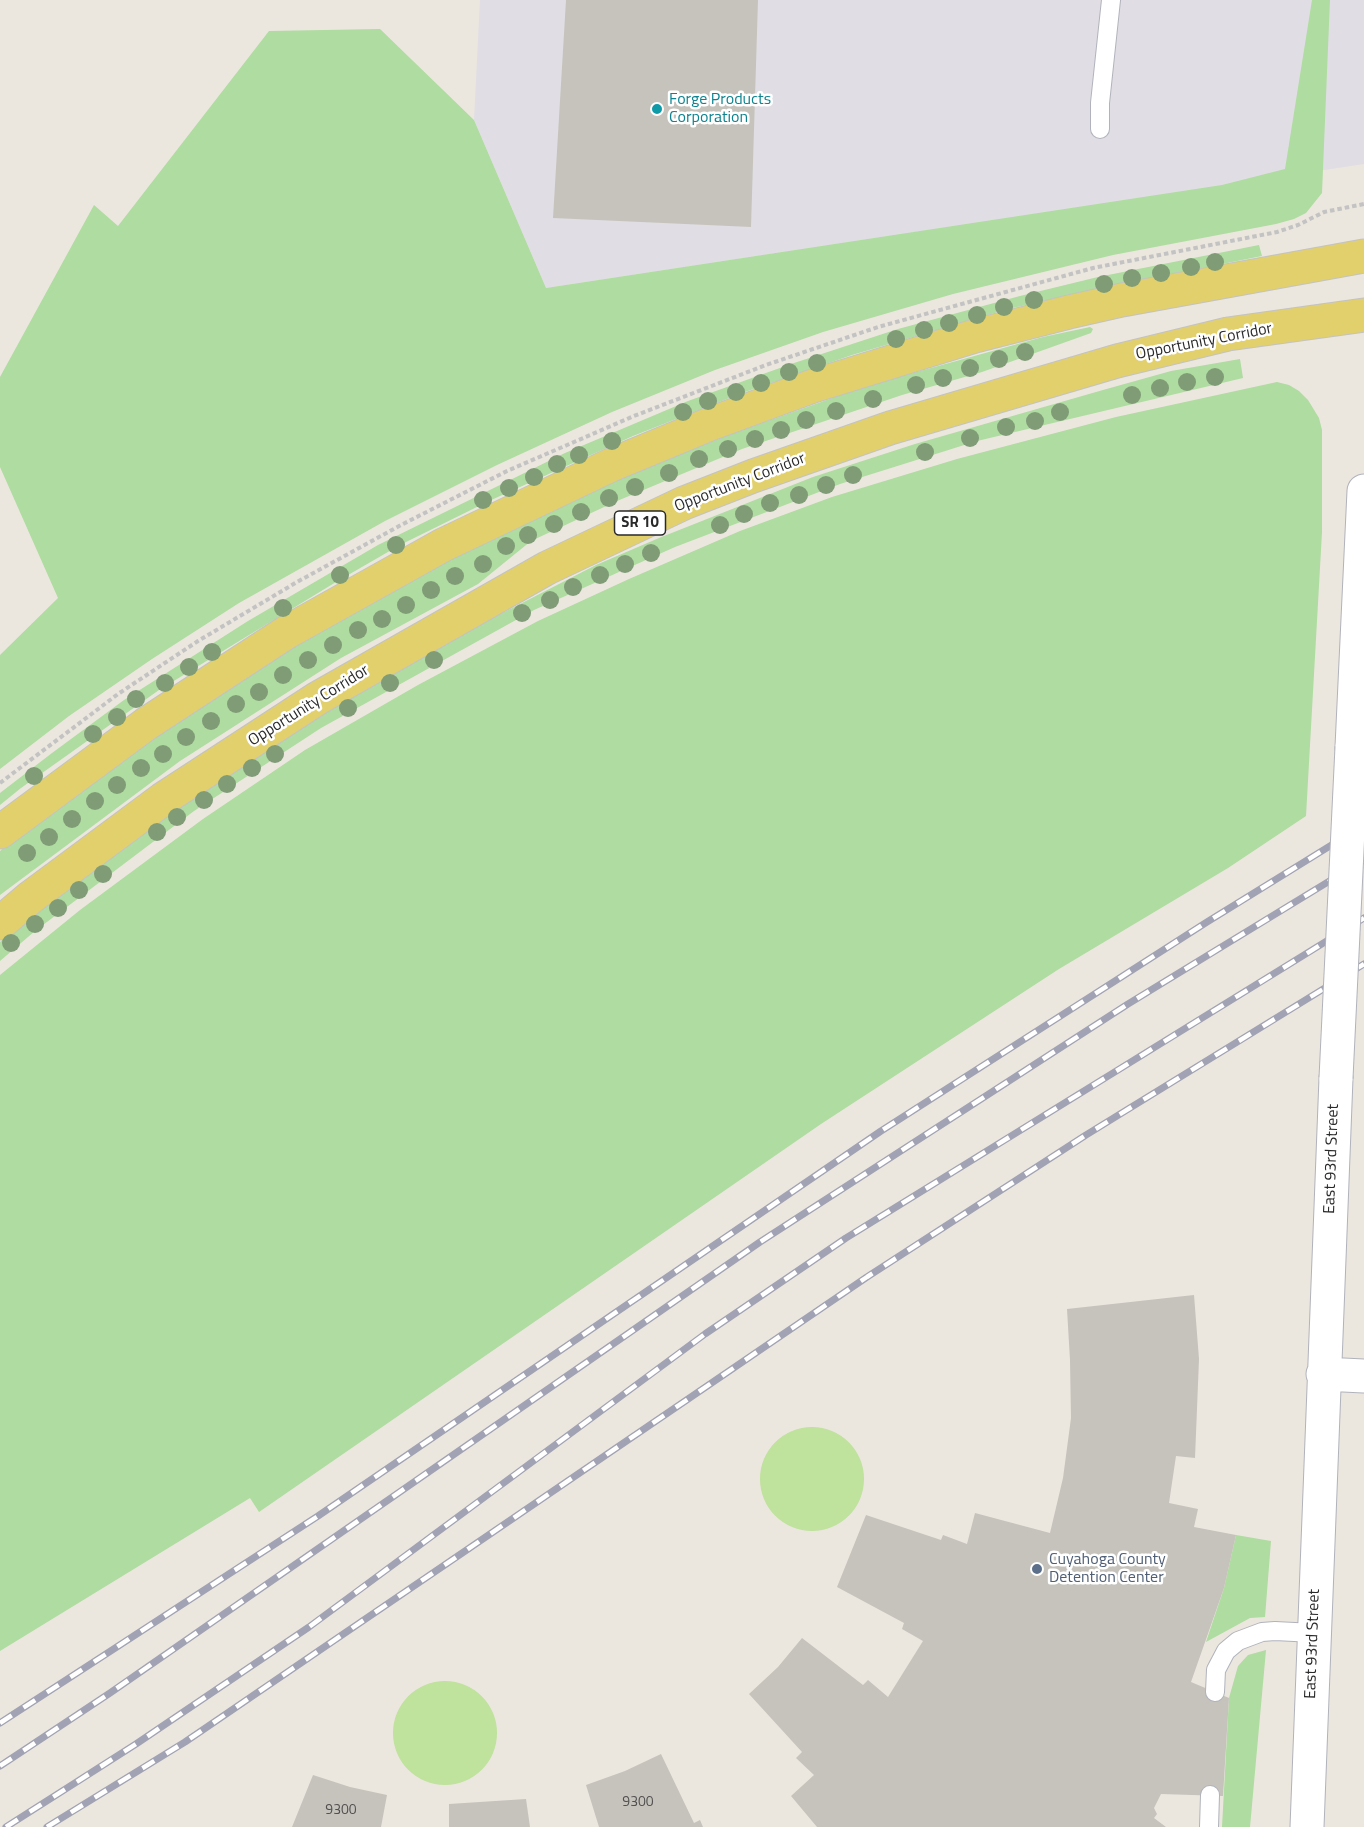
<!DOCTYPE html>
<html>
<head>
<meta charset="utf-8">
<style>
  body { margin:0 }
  canvas { display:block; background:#ebe6de }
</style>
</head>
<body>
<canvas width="1364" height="1827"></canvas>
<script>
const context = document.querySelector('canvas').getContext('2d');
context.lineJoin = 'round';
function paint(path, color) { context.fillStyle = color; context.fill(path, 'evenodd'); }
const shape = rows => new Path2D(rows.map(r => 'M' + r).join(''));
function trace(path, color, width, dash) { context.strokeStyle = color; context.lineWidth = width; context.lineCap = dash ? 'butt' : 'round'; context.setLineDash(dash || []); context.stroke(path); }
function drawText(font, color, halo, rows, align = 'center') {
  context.font = font + ' "Titillium Web",sans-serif'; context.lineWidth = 5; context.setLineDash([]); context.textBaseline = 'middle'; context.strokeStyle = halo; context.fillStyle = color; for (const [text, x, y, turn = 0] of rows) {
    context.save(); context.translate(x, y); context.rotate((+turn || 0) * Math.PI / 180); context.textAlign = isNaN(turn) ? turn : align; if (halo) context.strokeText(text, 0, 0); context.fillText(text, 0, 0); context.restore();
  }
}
paint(shape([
  [480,0,1364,0,1364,164,546,288,474,120]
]), '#e0dee4');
paint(shape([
  [1312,0,1330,0,1322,193,1306,213,1294,219,1276,224,1113,255,953,294,823,332,715,370,612,412,497,465,385,521,239,603,152,659,69,716,0,769,0,655,58,598,0,467,0,377,94,205,118,226,269,31,380,29,474,120,546,288,1222,185,1285,169],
  [1259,245,1262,256,1112,286,1008,309,852,355,742,393,633,436,489,501,400,545,336,582,159,690,21,788,0,805,0,793,52,753,124,700,248,621,378,545,565,453,688,401,791,364,898,329,1020,296,1098,277],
  [1090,327,1093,329,1091,333,982,372,902,395,742,449,617,501,531,541,478,584,341,658,180,761,0,895,0,851,96,777,267,662,378,597,475,546,634,472,737,432,866,386,1043,337],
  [1240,359,1243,378,977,441,840,484,675,547,534,610,321,728,194,811,35,931,0,961,0,942,11,932,208,784,411,660,596,565,659,538,813,477,915,444,1103,390,1171,371],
  [1277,382,1289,385,1299,391,1308,400,1319,418,1322,430,1322,532,1306,816,1228,868,1059,969,821,1124,259,1512,250,1498,0,1651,0,975,80,910,203,819,305,750,418,685,538,621,629,579,740,531,832,497,957,459,1116,417],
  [1236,1535,1271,1541,1265,1617,1250,1618,1206,1642,1224,1588],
  [1266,1650,1250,1827,1222,1827,1229,1698,1238,1666,1248,1655]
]), '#afdca0');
paint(shape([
  '760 1479a52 52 0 1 1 104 0a52 52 0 1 1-104 0Z',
  '393 1733a52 52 0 1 1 104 0a52 52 0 1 1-104 0Z'
]), '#bfe29d');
paint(shape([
  [566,0,758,0,751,227,553,218],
  [1194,1295,1199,1359,1195,1458,1176,1456,1169,1503,1198,1509,1194,1527,1236,1535,1224,1588,1191,1682,1229,1698,1223,1796,1161,1794,1154,1808,1157,1814,1154,1818,1166,1827,817,1827,791,1796,814,1775,796,1758,802,1752,749,1694,778,1667,802,1638,863,1685,868,1680,888,1697,923,1641,902,1629,904,1623,837,1587,866,1515,941,1540,943,1535,967,1544,975,1513,1050,1533,1063,1478,1071,1418,1070,1360,1067,1309],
  [661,1754,694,1823,700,1820,703,1827,599,1827,586,1785,625,1771],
  [313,1775,350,1787,387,1795,381,1827,292,1827],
  [526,1799,530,1827,449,1827,449,1804]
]), '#c6c3bd');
const lane = shape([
  [1100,129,1100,103,1111,0],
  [1215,1692,1216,1670,1226,1651,1238,1641,1262,1632,1275,1631,1314,1633],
  [1209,1827,1210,1795]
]);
const street = shape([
  [1352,747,1364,491],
  [1323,1374,1364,1376],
  [1307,1827,1336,1078]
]);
const primary = shape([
  [0,832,146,724,287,632,443,545,611,465,710,424,813,386,975,336,1069,312,1122,300,1364,256],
  [0,923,31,897,163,799,318,698,547,568,684,503,753,476,890,428,1117,361,1228,334,1364,315]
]);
trace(lane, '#b1b3bc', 20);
trace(street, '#b1b3bc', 35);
trace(primary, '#c3c3c3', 35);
trace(shape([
  [0,783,118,694,198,641,297,582,401,525,507,471,634,416,766,365,878,327,1093,268,1277,232,1298,225,1324,212,1364,204]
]), '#c3c3c3', 4, [4.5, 3]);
trace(lane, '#fff', 18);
trace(street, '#fff', 33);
trace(primary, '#e2d06c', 33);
const rail = shape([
  [0,1723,318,1516,881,1131,1207,922,1364,825],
  [0,1766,110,1693,760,1242,1128,1004,1364,860],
  [6,1827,136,1744,309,1627,705,1334,846,1238,1364,918],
  [47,1827,185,1742,867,1277,1086,1135,1364,964]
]);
trace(rail, '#a1a2b3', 7);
trace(rail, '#fff', 4.5, [14]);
const streetBridge = shape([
  [1336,1078,1352,747]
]);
trace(streetBridge, '#b1b3bc', 35, []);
trace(streetBridge, '#fff', 33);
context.fillStyle = '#809c77';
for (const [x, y] of [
  [1215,262],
  [1191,267],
  [1161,273],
  [1132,278],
  [1104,284],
  [1034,300],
  [1004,307],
  [977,315],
  [949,323],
  [924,330],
  [896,339],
  [1025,352],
  [999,359],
  [817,363],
  [970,368],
  [789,372],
  [1215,377],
  [943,378],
  [1187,382],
  [761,383],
  [916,385],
  [1160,388],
  [736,392],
  [1132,395],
  [873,399],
  [708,401],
  [836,411],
  [683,412],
  [1060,412],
  [806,420],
  [1035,421],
  [1006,427],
  [781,430],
  [970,438],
  [755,439],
  [612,441],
  [728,449],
  [925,452],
  [579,455],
  [699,459],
  [557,464],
  [669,473],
  [853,475],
  [534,477],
  [826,485],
  [635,487],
  [509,488],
  [799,495],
  [609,498],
  [483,500],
  [770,503],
  [581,512],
  [744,514],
  [554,524],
  [720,525],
  [528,535],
  [396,545],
  [506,546],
  [651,553],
  [483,564],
  [625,564],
  [340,575],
  [600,575],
  [455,576],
  [573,587],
  [431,590],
  [550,600],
  [406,605],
  [283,608],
  [522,613],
  [382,619],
  [358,630],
  [333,645],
  [212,652],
  [308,660],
  [434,660],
  [189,667],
  [283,675],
  [165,683],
  [390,683],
  [259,692],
  [136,699],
  [236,704],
  [348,708],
  [117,717],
  [211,721],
  [93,734],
  [186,737],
  [163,754],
  [275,754],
  [141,768],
  [252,768],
  [34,776],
  [227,784],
  [117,785],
  [204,800],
  [95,801],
  [177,817],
  [72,819],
  [157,832],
  [49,837],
  [27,853],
  [103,874],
  [79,890],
  [58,908],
  [35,924],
  [11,943]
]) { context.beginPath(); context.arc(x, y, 9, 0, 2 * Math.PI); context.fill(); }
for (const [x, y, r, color] of [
  [657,109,6,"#0f9aa8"],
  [1037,1569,6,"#5c6f8a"]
]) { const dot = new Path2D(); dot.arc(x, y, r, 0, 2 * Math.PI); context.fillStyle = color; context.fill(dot); trace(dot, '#fff', 2); }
drawText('14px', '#51504f', null, [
  ["9300",638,1803],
  ["9300",341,1811]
]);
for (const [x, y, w] of [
  [640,523,51]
]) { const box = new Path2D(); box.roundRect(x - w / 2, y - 12, w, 24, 4.5); context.fillStyle = '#fff'; context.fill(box); trace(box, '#2a2a2a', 1.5); }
drawText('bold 15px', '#2a2a2a', null, [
  ["SR 10",640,523]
]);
drawText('16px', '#0d838f', '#fff', [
  ["Forge Products",669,100],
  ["Corporation",669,118]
], 'left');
drawText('16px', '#2a2a2a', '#fff', [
  ["Opportunity Corridor",1204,342,-11],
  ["Opportunity Corridor",740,483,-21],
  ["Opportunity Corridor",309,706,-32],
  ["East 93rd Street",1332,1159,-88],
  ["East 93rd Street",1313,1644,-88]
]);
drawText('16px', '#4e5e75', '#fff', [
  ["Cuyahoga County",1049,1560],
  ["Detention Center",1049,1578]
], 'left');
</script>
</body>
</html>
